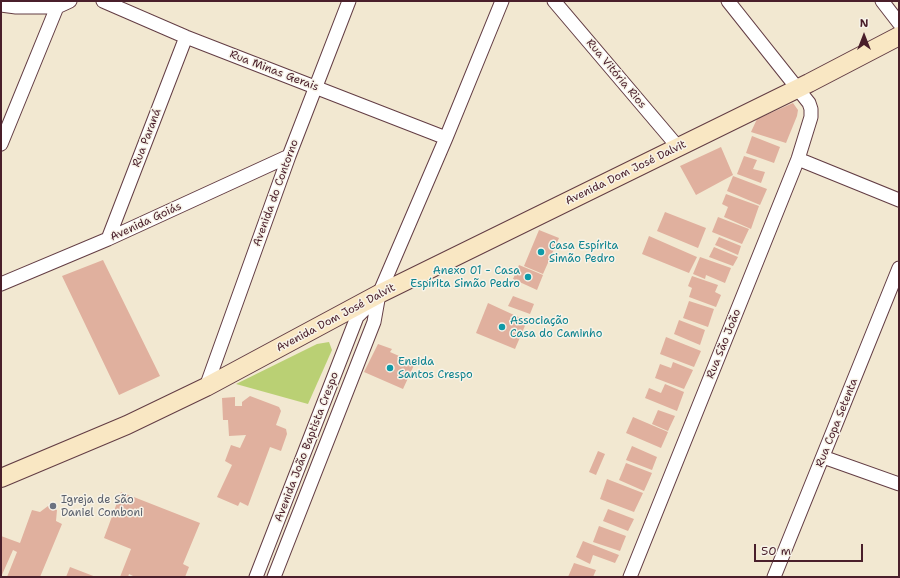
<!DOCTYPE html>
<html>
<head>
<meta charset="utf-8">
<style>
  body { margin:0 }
  #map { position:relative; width:900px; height:578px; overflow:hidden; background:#f2e8d1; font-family:"Shantell Sans",sans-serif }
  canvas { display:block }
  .frame { position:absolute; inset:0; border:2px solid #4a1f2b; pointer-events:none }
  .north { position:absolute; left:844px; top:16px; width:40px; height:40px; -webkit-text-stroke:3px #f7f3e8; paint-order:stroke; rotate:0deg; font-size:11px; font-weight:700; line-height:16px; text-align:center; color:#4a1f2b }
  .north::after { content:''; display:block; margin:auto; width:14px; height:18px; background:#4a1f2b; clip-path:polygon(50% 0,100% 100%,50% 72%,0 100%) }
  .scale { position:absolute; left:754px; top:544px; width:109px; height:18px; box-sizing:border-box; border:2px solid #4a1f2b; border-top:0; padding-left:5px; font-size:12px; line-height:14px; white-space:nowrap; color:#4a1f2b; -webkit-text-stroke:3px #f7f3e8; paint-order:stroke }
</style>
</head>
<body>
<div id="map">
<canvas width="900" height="578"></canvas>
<div class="frame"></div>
<div class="north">N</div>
<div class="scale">50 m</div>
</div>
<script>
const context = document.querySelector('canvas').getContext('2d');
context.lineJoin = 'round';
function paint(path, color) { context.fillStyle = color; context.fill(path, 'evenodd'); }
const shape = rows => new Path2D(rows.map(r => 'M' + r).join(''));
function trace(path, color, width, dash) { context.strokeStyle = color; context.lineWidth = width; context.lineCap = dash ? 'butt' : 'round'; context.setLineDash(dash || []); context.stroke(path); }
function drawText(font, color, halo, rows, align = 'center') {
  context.font = font + ' "Shantell Sans",sans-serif'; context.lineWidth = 3; context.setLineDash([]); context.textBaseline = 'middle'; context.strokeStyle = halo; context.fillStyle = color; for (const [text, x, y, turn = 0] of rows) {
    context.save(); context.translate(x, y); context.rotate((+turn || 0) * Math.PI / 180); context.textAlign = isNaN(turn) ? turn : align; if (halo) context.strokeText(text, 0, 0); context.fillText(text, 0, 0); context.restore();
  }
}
paint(shape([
  [329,342,332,350,308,404,236,384,317,344]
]), '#bad074');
paint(shape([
  [793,103,798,110,797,116,786,143,751,132,757,119],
  [752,136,780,147,774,163,746,153],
  [721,147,733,175,696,195,680,166],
  [744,156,757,160,753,169,765,172,761,183,737,174],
  [733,176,767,189,760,205,727,191],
  [726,194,759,206,751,229,724,217,728,207,722,204],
  [665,212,706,228,698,248,657,231],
  [718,217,749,229,742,244,712,232],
  [539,230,559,238,543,274,524,266],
  [649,236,697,257,689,273,642,254],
  [719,237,741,246,738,255,715,245],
  [714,247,738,257,733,266,709,257],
  [700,257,731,268,725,283,706,275,705,279,693,274],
  [103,260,160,376,119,395,62,276],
  [519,265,543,275,537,290,513,279],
  [692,276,718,285,715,292,721,295,716,307,689,297,692,288,688,286],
  [513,296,534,304,530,314,508,306],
  [689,301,714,309,708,327,683,318],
  [488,303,527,321,515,349,476,333],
  [679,320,705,330,700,345,674,334],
  [666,337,701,351,694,367,660,354],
  [378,344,392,349,390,352,415,363,403,389,364,372],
  [673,362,693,370,684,389,655,378,660,364,671,368],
  [665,384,684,392,677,411,645,398,649,388,661,393],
  [250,396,279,407,281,411,276,425,286,429,287,434,281,451,270,447,248,506,240,502,238,506,217,497,232,465,225,461,231,445,240,448,246,435,229,436,228,420,223,420,222,398,235,397,235,406,242,406,242,402],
  [658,410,675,416,668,431,652,424],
  [633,417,668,432,661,448,626,433],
  [632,446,657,457,652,470,626,460],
  [598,451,605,454,596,475,589,472],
  [626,463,652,473,644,491,619,480],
  [607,479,643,493,634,512,600,499],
  [121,492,200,523,183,564,189,567,185,577,135,577,129,574,128,577,120,577,131,549,104,538],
  [48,506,57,510,56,521,62,524,40,577,7,577,17,552,13,550,1,577,1,536,20,543,32,510,40,512],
  [608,509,634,519,628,531,603,521],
  [599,526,626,536,620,551,593,542],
  [583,541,619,555,615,563,593,555,590,564,576,557],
  [574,563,596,570,593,577,568,577],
  [70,567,96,577,66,577]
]), '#e0b09e');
const street = shape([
  [103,1,186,37,446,138],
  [554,1,678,147],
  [882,1,899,23],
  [1,5,16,7,57,7,70,1],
  [1,144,57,7],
  [798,159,899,200],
  [108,239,186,37],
  [1,284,108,239,289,156],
  [206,387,289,156,349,1],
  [823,457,899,484],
  [256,577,357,317,371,303],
  [274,577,374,322,379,294,446,138,502,1],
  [630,577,798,159,811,117,811,109,809,103,728,1],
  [774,577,899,268]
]);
const secondary = shape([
  [1,478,127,425,206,387,379,294,809,83,899,36]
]);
trace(street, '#633d44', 15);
trace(secondary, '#633d44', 20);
trace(street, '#fff', 13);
trace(secondary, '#f9e7c3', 18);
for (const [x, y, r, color] of [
  [541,252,4,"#0f9aa8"],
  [528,277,4,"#0f9aa8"],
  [502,327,4,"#0f9aa8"],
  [390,368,4,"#0f9aa8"],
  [53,506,4,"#6b7280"]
]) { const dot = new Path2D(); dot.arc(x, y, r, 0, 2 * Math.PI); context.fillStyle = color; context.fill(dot); trace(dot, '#f7f3e8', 1.5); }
drawText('11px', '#4a1f2b', '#f7f3e8', [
  ["Rua Minas Gerais",274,71,21],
  ["Rua Vitória Rios",616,74,50],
  ["Rua Paraná",147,138,-69],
  ["Avenida Dom José Dalvit",626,173,-26],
  ["Avenida do Contorno",276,193,-70],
  ["Avenida Goiás",146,222,-25],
  ["Avenida Dom José Dalvit",336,318,-28],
  ["Rua São João",724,344,-68],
  ["Rua Copa Setenta",837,423,-68],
  ["Avenida João Baptista Crespo",307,447,-69]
]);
drawText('11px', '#0d838f', '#f7f3e8', [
  ["Casa Espírita",549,246],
  ["Simão Pedro",549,259],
  ["Anexo 01 - Casa",520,271,"right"],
  ["Espírita Simão Pedro",520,284,"right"],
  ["Associação",510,321],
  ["Casa do Caminho",510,334],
  ["Eneida",398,362],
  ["Santos Crespo",398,375]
], 'left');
drawText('11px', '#5b616d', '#f7f3e8', [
  ["Igreja de São",61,500],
  ["Daniel Comboni",61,513]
], 'left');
</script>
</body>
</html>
